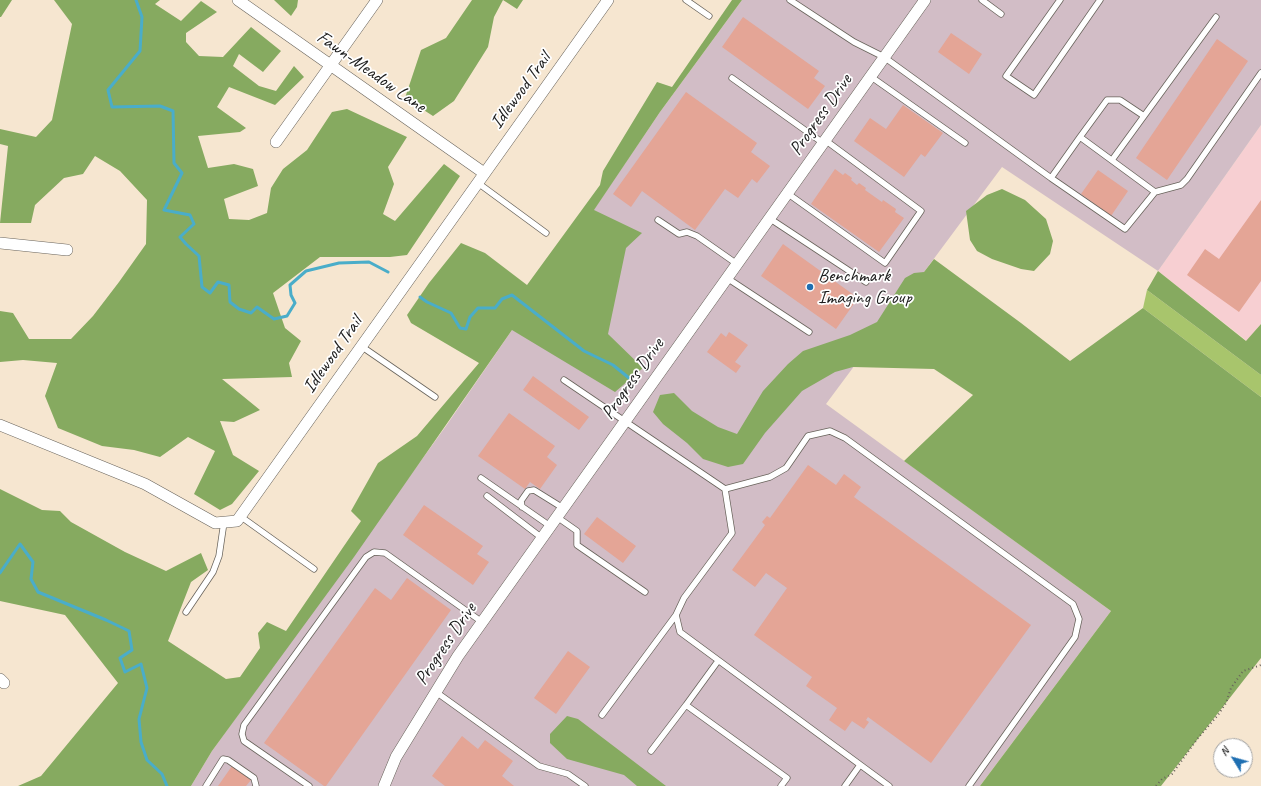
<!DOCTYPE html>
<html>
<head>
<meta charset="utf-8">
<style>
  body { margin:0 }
  #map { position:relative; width:1261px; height:786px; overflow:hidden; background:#f6e6d0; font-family:Caveat,sans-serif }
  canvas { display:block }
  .north { position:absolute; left:1213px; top:738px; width:40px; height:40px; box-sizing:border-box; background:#fff; border:1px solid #a4a4a4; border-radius:50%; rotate:307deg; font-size:11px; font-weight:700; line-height:16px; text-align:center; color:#1c1c1c }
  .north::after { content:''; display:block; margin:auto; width:14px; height:18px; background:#1f6fb2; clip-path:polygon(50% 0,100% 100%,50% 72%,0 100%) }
</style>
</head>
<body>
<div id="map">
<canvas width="1261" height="786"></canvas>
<div class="north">N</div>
</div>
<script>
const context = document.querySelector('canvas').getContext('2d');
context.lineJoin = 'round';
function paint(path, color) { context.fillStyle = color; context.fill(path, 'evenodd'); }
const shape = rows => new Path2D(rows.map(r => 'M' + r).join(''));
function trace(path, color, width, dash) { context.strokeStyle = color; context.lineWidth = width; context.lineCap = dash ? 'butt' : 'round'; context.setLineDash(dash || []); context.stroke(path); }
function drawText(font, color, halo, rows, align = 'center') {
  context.font = font + ' Caveat,sans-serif'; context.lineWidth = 3.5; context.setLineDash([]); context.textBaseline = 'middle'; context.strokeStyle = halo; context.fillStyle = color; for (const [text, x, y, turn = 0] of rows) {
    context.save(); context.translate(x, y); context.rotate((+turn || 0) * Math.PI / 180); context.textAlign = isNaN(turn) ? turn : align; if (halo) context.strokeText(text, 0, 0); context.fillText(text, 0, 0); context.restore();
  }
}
paint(shape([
  [1261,125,1261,324,1247,341,1158,271]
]), '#f7cfd2');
paint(shape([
  [742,0,1261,0,1261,125,1158,271,1002,167,826,404,1111,611,980,786,191,786,212,751,446,426,512,330,660,112]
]), '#d2bdc6');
paint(shape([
  [1147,290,1261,375,1261,397,1143,308]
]), '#a8c56c');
paint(shape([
  [0,0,12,0,1,17,0,17],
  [54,0,160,0,155,4,181,21,201,1,217,12,186,33,186,42,199,56,223,57,251,27,281,51,263,72,239,54,233,66,259,86,276,91,294,66,304,77,275,105,229,87,217,107,246,128,240,132,198,136,208,168,234,164,253,169,258,186,224,199,229,219,249,220,267,213,271,188,283,169,307,150,332,112,347,109,407,137,388,167,394,184,383,214,395,221,444,164,460,176,407,255,390,257,320,257,273,293,285,328,301,341,289,363,292,377,222,379,260,410,234,422,220,421,233,455,259,471,232,504,220,510,194,494,215,451,188,437,160,457,134,450,102,446,58,428,45,396,57,363,23,360,0,362,0,311,13,313,29,339,71,339,93,316,119,282,146,244,147,200,120,171,95,156,83,174,64,178,35,205,31,223,0,223,8,146,0,144,0,129,36,137,52,120,72,24],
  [274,0,298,0,297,7,291,16],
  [472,0,523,0,517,9,503,0,494,17,488,47,454,101,433,116,405,98,421,50,446,38],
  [732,0,742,0,660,112,594,210,642,233,626,248,608,334,643,368,615,392,512,330,354,557,212,751,191,786,18,786,41,776,118,683,65,615,0,601,0,489,42,510,60,511,71,522,125,552,166,571,201,553,208,570,191,582,168,641,226,679,240,677,260,648,258,633,267,622,286,631,361,521,351,511,378,463,417,436,479,363,411,323,407,315,429,283,461,243,485,253,527,285,600,185,603,171,657,82,672,87],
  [1002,189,1025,200,1046,219,1053,241,1050,254,1034,271,1021,269,992,259,977,251,970,240,966,211,987,195],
  [934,259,1021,323,1070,361,1143,308,1261,397,1261,658,1161,786,980,786,1111,611,904,461,973,395,934,369,853,367,835,372,802,391,765,433,743,464,728,467,703,459,687,443,663,424,653,412,660,395,674,393,692,411,718,427,737,434,763,391,788,364,803,351,850,335,877,322,905,278,914,273,924,272],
  [1158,271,1246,341,1261,324,1261,375,1147,290],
  [567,716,578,719,666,786,637,786,624,775,567,759,550,743,550,734]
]), '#86aa60');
trace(shape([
  [136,0,142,17,140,51,108,90,112,107,160,106,173,111,174,163,182,173,164,210,190,215,194,224,180,237,186,244,199,256,202,287,210,293,218,282,229,285,230,302,239,309,251,313,257,307,274,319,287,316,295,303,291,295,290,285,306,271,339,263,369,262,388,272],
  [420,297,427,302,451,313,460,328,466,329,470,317,478,308,495,308,502,299,512,295,584,351,613,365,629,378],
  [0,573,20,544,33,562,31,579,38,592,106,620,129,631,132,650,120,658,125,672,141,664,147,688,139,719,141,742,147,760,162,774,167,786]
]), '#4aadc9', 3);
paint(shape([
  [743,17,819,71,814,78,825,86,808,109,722,47],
  [951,33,982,54,969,74,938,52],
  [1217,39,1248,61,1167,180,1136,158],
  [686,92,757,143,751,152,770,166,757,183,752,179,738,198,725,189,695,230,642,191,631,207,613,194],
  [903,105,943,133,925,157,921,154,904,177,854,141,870,118,886,129],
  [835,169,843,175,845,173,852,178,851,180,857,185,859,183,866,188,865,190,882,202,883,200,896,209,895,212,904,218,879,252,811,204],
  [1098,170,1128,191,1111,216,1081,194],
  [1261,200,1261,281,1239,312,1187,275,1205,249,1219,259],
  [783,244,858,298,836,329,761,276],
  [729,332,748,345,735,362,741,366,736,373,707,352,721,333,726,337],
  [533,376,589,417,579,430,523,390],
  [509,413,555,446,547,457,557,465,540,489,530,482,525,489,478,456],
  [808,465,836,485,844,474,861,487,854,497,1031,625,931,763,868,717,866,720,869,722,864,729,852,721,845,731,829,720,837,708,806,686,812,677,754,635,787,588,766,573,755,587,732,570,765,525,762,522,767,516,770,518],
  [424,505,483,546,477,554,489,562,473,585,403,535],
  [597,517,636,546,623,563,584,534],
  [407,578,451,610,326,786,324,786,264,743,375,588,391,600],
  [568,651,590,667,556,714,534,698],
  [462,736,478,749,485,740,513,761,502,776,514,786,445,786,432,776],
  [232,766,251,780,246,786,218,786]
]), '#e4a596');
const service = shape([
  [686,0,709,16],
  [790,0,854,42,884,57,1051,178,1125,229,1155,192,1181,185,1187,179,1261,73],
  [982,0,1001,14],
  [1060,0,1006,76,1034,95,1100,0],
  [870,76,965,143],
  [732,78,823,143],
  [1080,137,1107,100,1120,100,1144,116],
  [1112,160,1216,17],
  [1051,178,1080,137,1155,192],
  [478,183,546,233],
  [787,193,885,263,921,211,825,140],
  [769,218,866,282],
  [658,220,679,234,687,232,697,236,737,264],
  [727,278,809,332],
  [361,346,435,397],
  [564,380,725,489,770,477,786,468,808,436,830,431,845,438,1073,604,1079,619,1075,637,969,786],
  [481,478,550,526],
  [725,489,732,533,684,598,676,615,680,632,889,786],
  [487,496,542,538],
  [522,507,521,501,528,491,534,490,563,508],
  [240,516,314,569],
  [557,517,577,531,577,545,645,592],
  [186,612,213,572,219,556,224,522],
  [718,661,686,705,787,778,781,786],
  [436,692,539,766,568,774,585,786],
  [602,715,676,615],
  [651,751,686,705],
  [206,786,223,759,228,760,254,778,256,786],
  [309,786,244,741,242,734,244,725,366,557,374,552,385,553,482,622],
  [845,786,860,765]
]);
const minor = shape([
  [238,0,484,173],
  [276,142,377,0],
  [0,243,67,250],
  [0,425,145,484,215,523,237,521,608,0],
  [0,679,4,683],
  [384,786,396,757,458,656,925,0]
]);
trace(service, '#68635b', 7);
trace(minor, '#68635b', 12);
trace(shape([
  [1156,786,1162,779,1172,774,1198,738,1218,715,1226,703,1231,688,1243,671,1261,665]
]), '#68635b', 2, [1, 3]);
trace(service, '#fff', 5.5);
trace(minor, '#fff', 11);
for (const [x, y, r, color] of [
  [810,287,4,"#1f6fb2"]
]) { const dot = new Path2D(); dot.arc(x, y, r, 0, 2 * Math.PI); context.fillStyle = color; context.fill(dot); trace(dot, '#fff', 1.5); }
drawText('19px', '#1c1c1c', '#fff', [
  ["Fawn-Meadow Lane",371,72,35],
  ["Idlewood Trail",521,91,-54],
  ["Progress Drive",821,115,-55],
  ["Idlewood Trail",333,355,-55],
  ["Progress Drive",633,379,-55],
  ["Progress Drive",446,644,-56]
]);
drawText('19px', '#1c1c1c', '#fff', [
  ["Benchmark",818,276],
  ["Imaging Group",818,298]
], 'left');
</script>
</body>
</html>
